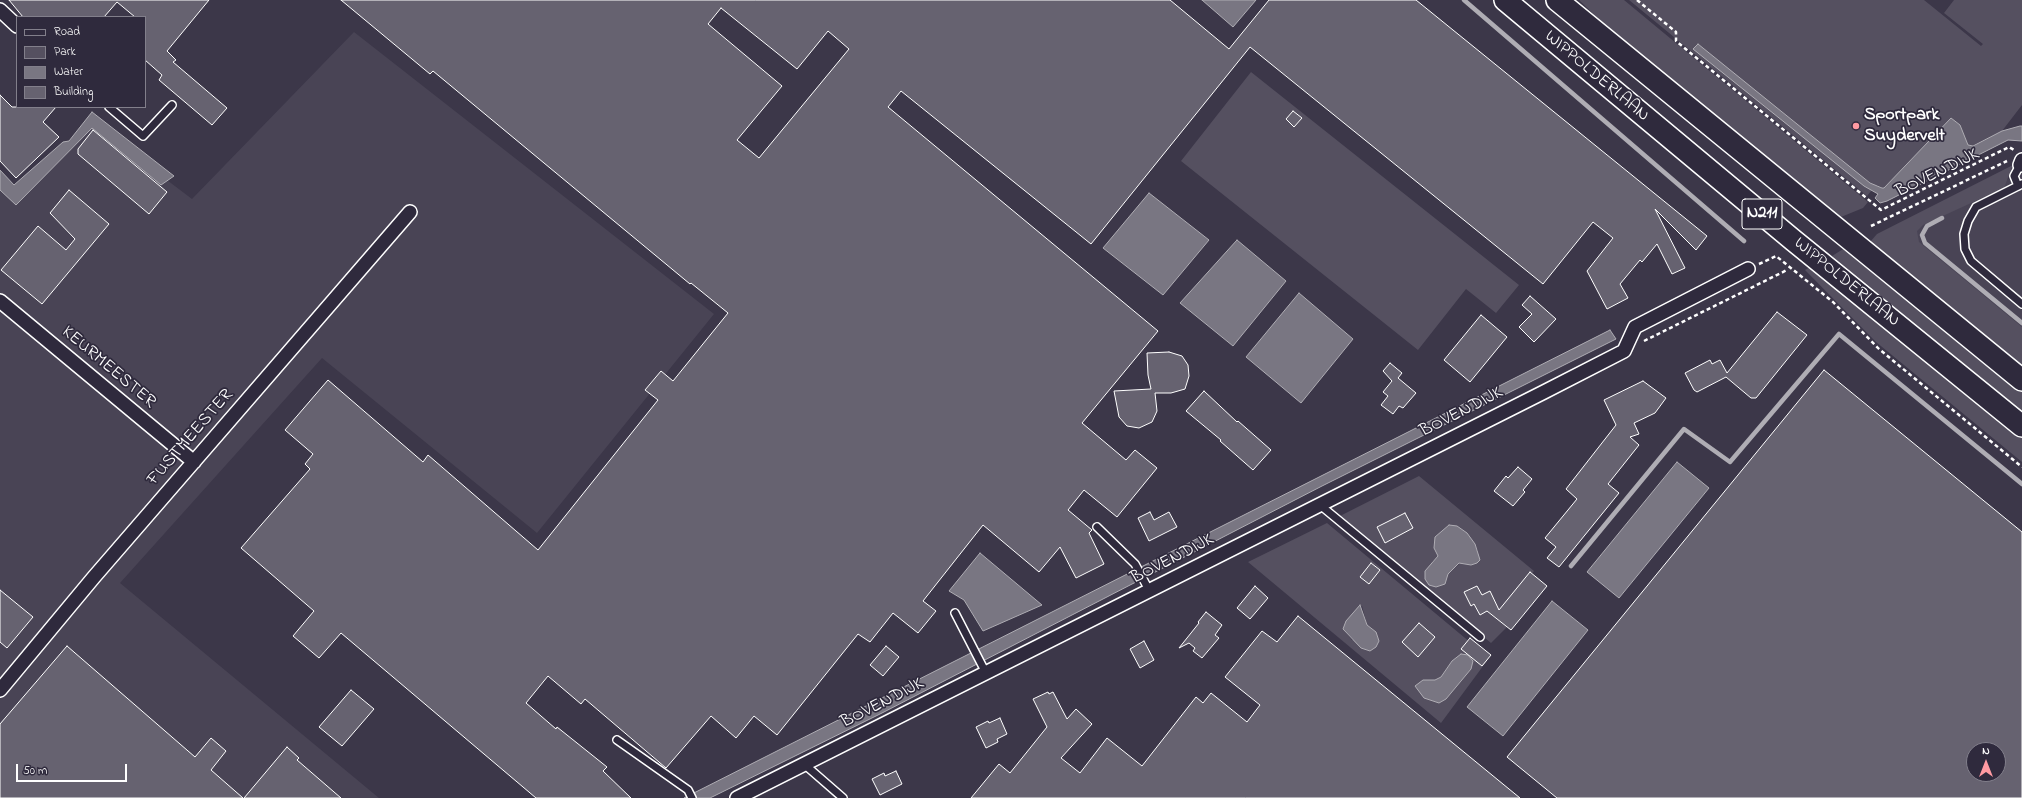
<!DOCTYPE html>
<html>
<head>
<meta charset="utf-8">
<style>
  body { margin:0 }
  #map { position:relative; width:2022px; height:798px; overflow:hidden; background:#3c3749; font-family:"Indie Flower",sans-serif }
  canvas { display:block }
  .legend { position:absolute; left:16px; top:16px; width:130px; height:92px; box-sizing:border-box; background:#2f2a3d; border:1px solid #827f8b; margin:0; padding:5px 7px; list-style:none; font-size:12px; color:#fff }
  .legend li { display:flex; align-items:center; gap:8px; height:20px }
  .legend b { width:20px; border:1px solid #827f8b }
  .north { position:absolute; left:1966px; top:742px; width:40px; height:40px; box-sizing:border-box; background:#2f2a3d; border:1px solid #827f8b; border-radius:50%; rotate:0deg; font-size:11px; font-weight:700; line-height:16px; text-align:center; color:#fff }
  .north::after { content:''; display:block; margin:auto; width:14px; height:18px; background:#ff9aa2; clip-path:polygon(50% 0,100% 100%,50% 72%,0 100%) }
  .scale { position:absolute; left:16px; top:764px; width:111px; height:18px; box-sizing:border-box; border:2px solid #fff; border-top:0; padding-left:5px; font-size:12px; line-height:14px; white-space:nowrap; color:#fff; -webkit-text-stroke:3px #2f2a3d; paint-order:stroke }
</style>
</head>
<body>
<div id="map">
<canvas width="2022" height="798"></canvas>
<ul class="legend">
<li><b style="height:5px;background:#2f2a3d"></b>Road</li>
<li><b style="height:11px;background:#555060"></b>Park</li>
<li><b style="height:11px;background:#797682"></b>Water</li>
<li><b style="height:11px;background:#666270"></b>Building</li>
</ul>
<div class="north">N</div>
<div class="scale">50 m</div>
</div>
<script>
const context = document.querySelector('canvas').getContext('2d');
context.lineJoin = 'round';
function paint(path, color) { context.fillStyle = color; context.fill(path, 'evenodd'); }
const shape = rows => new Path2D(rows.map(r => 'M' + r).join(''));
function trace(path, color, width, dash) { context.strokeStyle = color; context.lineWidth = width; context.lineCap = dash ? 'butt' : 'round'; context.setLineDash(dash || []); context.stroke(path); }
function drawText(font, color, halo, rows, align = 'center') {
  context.font = font + ' "Indie Flower",sans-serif'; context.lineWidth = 3.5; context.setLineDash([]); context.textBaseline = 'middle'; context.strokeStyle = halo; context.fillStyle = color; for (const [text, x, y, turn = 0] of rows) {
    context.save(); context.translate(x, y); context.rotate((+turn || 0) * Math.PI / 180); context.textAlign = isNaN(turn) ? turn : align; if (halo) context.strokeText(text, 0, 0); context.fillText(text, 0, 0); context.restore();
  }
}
paint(shape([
  [354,32,714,314,537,533,322,358,120,583,379,798,0,798,0,180,15,194,93,124,192,199],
  [2022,173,2022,348,1885,234]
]), '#494455');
paint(shape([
  [1579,0,1624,0,1868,202,1863,208,1841,217,1613,33],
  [1629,0,1924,0,1981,46,1983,44,1944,13,1954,0,2022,0,2022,105,2002,131,1972,146,1968,145,1960,125,1951,118,1884,188,1876,185,1867,196],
  [1251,72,1519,285,1496,313,1466,289,1418,350,1181,161],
  [2013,165,2004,188,1923,225,1917,231,1919,242,2022,327,2022,366,1870,242,1877,234],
  [1848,246,2022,389,2022,411,1832,256],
  [1812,266,2022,438,2022,462,1876,342,1805,270],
  [1419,476,1534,571,1500,611,1507,627,1491,643,1338,517],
  [1467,533,1478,551,1472,565,1460,563,1448,574,1445,581,1432,562],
  [1327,523,1489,658,1441,723,1248,562],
  [1362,606,1367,625,1376,632,1352,640,1343,629],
  [1452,661,1473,661,1471,669,1446,699,1423,680,1435,680,1441,677]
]), '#555060');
const water = shape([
  [1202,0,1256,0,1233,27,1202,0],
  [1698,44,1870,183,1882,188,1884,188,1951,118,1960,125,1968,145,1973,146,2002,131,2020,126,2022,126,2022,141,2008,140,1887,201,1880,203,1875,198,1878,194,1864,186,1693,49,1698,44],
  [92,112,174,176,161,185,92,128,16,205,0,190,0,170,14,185,63,142,69,141,92,112],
  [1149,193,1209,240,1163,295,1103,248,1149,193],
  [1237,240,1286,281,1233,346,1180,303,1237,240],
  [1299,293,1353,339,1301,403,1246,357,1299,293],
  [1610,330,1616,339,1322,486,882,713,710,798,684,798,1610,330],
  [1677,462,1709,488,1619,598,1587,572,1677,462],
  [1449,525,1457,526,1467,533,1475,544,1480,560,1477,563,1471,565,1459,563,1448,574,1445,584,1436,587,1429,585,1425,579,1425,571,1438,556,1434,548,1435,537,1449,525],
  [980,553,1042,605,983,631,964,600,949,591,980,553],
  [1552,601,1588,630,1503,736,1467,707,1552,601],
  [1360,605,1367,625,1376,632,1379,641,1376,647,1370,651,1361,648,1343,629,1346,621,1360,605],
  [1461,654,1468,655,1473,661,1471,669,1446,699,1439,703,1424,698,1415,686,1423,680,1435,680,1441,677,1452,661,1461,654]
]);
paint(water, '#797682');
trace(water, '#afadb4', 1);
trace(shape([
  [1464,0,1744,241],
  [1942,218,1927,226,1922,235,1925,243,2022,323],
  [1571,566,1684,429,1730,462,1839,334,2022,484]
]), '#afadb4', 4.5);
const building = shape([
  [9,0,209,0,167,51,176,60,173,62,227,108,212,125,159,80,162,75,145,60,145,17,135,17,117,2,104,17,23,17,9,0],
  [341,0,1170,0,1229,49,1269,0,1416,0,1707,236,1696,250,1655,209,1685,268,1672,274,1657,244,1642,262,1640,260,1620,284,1628,298,1607,309,1587,271,1613,238,1593,222,1543,284,1250,47,1091,244,901,91,888,107,1158,331,1082,423,1126,460,1135,450,1157,468,1117,517,1084,490,1068,510,1092,530,1089,533,1104,564,1076,578,1060,547,1039,572,983,525,923,601,936,611,918,633,893,613,870,642,858,634,777,735,754,716,736,738,711,716,666,768,585,699,581,704,548,676,526,703,556,729,557,727,607,767,603,771,631,798,536,798,341,633,319,658,293,636,314,611,241,548,310,469,305,464,313,454,285,430,328,380,423,462,428,455,538,550,658,400,645,390,661,371,673,381,728,313,691,283,690,284,433,71,430,74,341,0],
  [721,8,797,69,828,31,849,49,759,158,737,140,782,86,708,24,721,8],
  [0,95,12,107,56,107,43,122,59,137,16,178,0,161,0,95],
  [1293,111,1302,118,1294,127,1286,119,1293,111],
  [93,130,167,192,149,214,78,154,78,149,93,130],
  [69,190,109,224,42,304,1,270,38,226,66,250,75,239,50,213,69,190],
  [1530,296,1556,319,1534,342,1519,327,1532,314,1522,305,1530,296],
  [1777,312,1807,335,1756,398,1751,398,1726,377,1697,392,1694,390,1685,373,1710,360,1712,364,1720,360,1727,373,1777,312],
  [1481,315,1507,337,1470,382,1444,360,1481,315],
  [1169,352,1182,356,1188,365,1189,376,1185,389,1171,393,1155,393,1157,411,1152,422,1139,428,1127,426,1119,417,1114,391,1151,389,1148,375,1147,353,1169,352],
  [1390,363,1402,373,1398,378,1416,393,1403,408,1399,406,1393,414,1381,405,1388,396,1383,392,1392,381,1383,371,1390,363],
  [1824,370,2022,532,2022,798,1557,798,1507,757,1824,370],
  [1974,750,1998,750,1998,774,1974,774,1974,750],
  [1643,381,1666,398,1655,413,1634,423,1639,434,1630,437,1639,445,1608,484,1619,493,1559,567,1547,558,1556,547,1545,538,1577,499,1566,489,1616,425,1604,400,1643,381],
  [1204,391,1237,422,1238,421,1271,450,1253,470,1220,441,1221,440,1186,411,1204,391],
  [1518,467,1532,479,1523,490,1525,492,1513,506,1494,491,1506,476,1508,478,1518,467],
  [1150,512,1154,520,1169,512,1177,527,1149,541,1138,518,1150,512],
  [1405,513,1413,528,1385,543,1377,527,1405,513],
  [1371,563,1380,570,1369,584,1360,577,1371,563],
  [1530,572,1547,586,1511,630,1487,611,1480,615,1474,604,1471,606,1464,592,1477,586,1482,595,1490,591,1499,610,1530,572],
  [1255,586,1268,598,1250,619,1237,608,1255,586],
  [0,590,33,617,7,648,0,642,0,590],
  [1206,612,1222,625,1215,635,1219,638,1202,658,1193,651,1195,648,1189,643,1179,648,1199,623,1198,622,1206,612],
  [1298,616,1520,798,971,798,999,764,1010,773,1047,727,1033,699,1048,692,1049,694,1053,692,1067,719,1076,709,1092,724,1061,758,1080,773,1107,738,1142,766,1196,697,1203,703,1211,693,1247,722,1260,705,1225,677,1262,631,1277,642,1298,616],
  [1419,623,1435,637,1418,657,1402,642,1419,623],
  [1470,638,1491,655,1482,666,1461,649,1470,638],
  [1144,641,1154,660,1140,668,1130,649,1144,641],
  [67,646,195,757,211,738,226,751,211,770,243,798,0,798,0,724,67,646],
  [886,646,899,657,883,676,870,665,886,646],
  [351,690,374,709,342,746,319,727,351,690],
  [1000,718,1007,734,997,739,998,742,986,748,976,727,988,721,989,723,1000,718],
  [287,747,299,758,297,760,341,798,244,798,287,747],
  [896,771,902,784,880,795,872,779,884,773,885,776,896,771]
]);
paint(building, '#666270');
trace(building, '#fff', 1);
const lane = shape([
  [109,107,143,136,172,105],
  [2022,184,1976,207,1968,221,1964,234,1965,249,1971,261,2022,304],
  [2018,186,2014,176,2020,165],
  [1320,505,1480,637],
  [1097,527,1135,564,1150,592],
  [955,613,986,673],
  [617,740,688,790,692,798],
  [804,764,843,798]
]);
const street = shape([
  [0,10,17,26],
  [2020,165,2022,160],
  [0,301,194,462],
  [0,690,94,577,410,212],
  [737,798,1544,392,1624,351,1635,327,1748,269]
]);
const primary = shape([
  [1505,0,1793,240,2022,426],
  [1557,0,2022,380]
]);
trace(lane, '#fff', 10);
trace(street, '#fff', 16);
trace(primary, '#fff', 24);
trace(shape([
  [1637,0,1676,32,1676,41,1881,210,2009,147,2014,150],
  [1871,226,2007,161],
  [1759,264,1776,256,1833,302,1879,349,2022,467],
  [1644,341,1787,270]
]), '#fff', 2.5, [4, 3]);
trace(lane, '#2f2a3d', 7);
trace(street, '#2f2a3d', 13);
trace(primary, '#2f2a3d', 21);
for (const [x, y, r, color] of [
  [1856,126,4,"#ff9aa2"]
]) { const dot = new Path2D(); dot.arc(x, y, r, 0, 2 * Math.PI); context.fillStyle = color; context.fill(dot); trace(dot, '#2f2a3d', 1.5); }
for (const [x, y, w] of [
  [1762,214,40]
]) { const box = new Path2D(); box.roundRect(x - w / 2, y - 15, w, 30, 3); context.fillStyle = '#2f2a3d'; context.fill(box); trace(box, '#fff', 1); }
drawText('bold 17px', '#fff', null, [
  ["N211",1762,214]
]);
drawText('18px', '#fff', '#2f2a3d', [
  ["WIPPOLDERLAAN",1596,77,40],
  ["BOVENDIJK",1938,174,-26],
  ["WIPPOLDERLAAN",1846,283,39],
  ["KEURMEESTER",108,368,40],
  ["BOVENDIJK",1462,413,-27],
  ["FUSTMEESTER",191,438,-49],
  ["BOVENDIJK",1173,560,-27],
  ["BOVENDIJK",883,704,-27]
]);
drawText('bold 18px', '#fff', '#2f2a3d', [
  ["Sportpark",1864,116],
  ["Suydervelt",1864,137]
], 'left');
</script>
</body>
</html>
